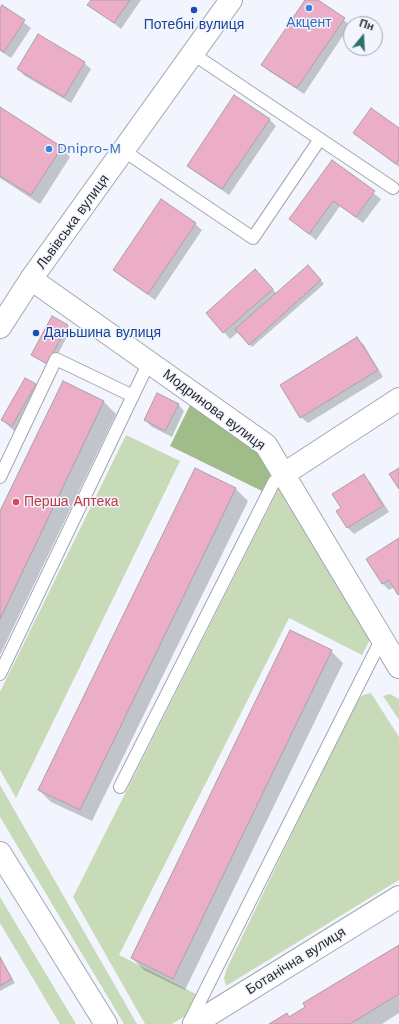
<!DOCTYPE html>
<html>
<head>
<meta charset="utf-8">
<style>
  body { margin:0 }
  #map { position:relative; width:399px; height:1024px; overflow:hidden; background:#f2f5fe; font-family:"Work Sans",sans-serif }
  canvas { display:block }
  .north { position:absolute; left:343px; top:16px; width:40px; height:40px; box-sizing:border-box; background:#f2f5fe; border:1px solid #a2a5ac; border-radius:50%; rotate:18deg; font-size:11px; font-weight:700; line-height:16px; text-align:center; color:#2b2c30 }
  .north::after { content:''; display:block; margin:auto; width:14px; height:18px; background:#2b7166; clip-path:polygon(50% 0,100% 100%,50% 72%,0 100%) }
</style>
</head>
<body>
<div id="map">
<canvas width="399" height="1024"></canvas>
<div class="north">Пн</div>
</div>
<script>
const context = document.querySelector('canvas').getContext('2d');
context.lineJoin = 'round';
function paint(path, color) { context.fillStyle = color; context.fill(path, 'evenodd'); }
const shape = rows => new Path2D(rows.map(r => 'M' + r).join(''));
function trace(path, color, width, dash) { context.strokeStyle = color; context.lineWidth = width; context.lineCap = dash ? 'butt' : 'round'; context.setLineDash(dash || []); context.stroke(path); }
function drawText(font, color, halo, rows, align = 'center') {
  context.font = font + ' "Work Sans",sans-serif'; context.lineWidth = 3; context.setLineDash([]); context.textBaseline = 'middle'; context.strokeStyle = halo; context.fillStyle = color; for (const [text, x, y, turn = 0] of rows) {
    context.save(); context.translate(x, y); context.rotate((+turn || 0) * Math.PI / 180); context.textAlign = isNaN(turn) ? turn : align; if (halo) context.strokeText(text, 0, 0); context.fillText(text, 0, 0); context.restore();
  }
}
paint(shape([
  [126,435,180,461,16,798,0,770,0,692],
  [281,484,372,636,362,655,289,618,119,955,196,994,185,1016,172,1024,145,1024,73,897],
  [371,693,399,737,399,880,226,986,224,978,227,968,327,761,358,700,363,695],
  [390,694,399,699,399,720,383,696],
  [0,785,137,1024,124,1024,0,817],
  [0,897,76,1024,60,1024,0,923]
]), '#c8dbb9');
paint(shape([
  [192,401,260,450,273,470,262,491,170,446]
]), '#9fbc89');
paint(shape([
  [92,0,141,0,121,29,89,4],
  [306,0,317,0,350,25,304,94,269,71,263,64],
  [2,6,31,28,11,58,0,51,0,10],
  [84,63,91,69,71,103,25,76,18,69],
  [0,108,62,148,70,157,40,204,0,178],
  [269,119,276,126,229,195,195,172,188,166],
  [399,129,399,167,354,133],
  [332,161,381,199,363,223,340,206,316,240,290,219],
  [161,201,195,224,202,230,155,300,121,276,114,270],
  [308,267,324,284,252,347,238,332,230,339,207,313,262,277,277,294],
  [52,318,71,329,51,367,32,355],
  [357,338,364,345,383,377,308,423,301,417],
  [36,385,46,395,23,436,13,430,2,420],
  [104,402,116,414,0,655,0,514],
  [178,404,184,411,172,437,152,427,145,420],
  [363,475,370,482,389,512,354,534,348,528,342,508],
  [236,489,248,501,92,821,51,802,39,790],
  [399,539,399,594,394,587,389,590,383,584,367,559],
  [331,651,343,663,185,990,144,970,132,958],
  [399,946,399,1013,382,1024,271,1024,287,1014,290,1018],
  [0,958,15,983,0,991]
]), '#0003');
const building = shape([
  [91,0,130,0,114,23,87,5,91,0],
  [305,0,318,0,345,18,297,88,261,65,305,0],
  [2,5,25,20,4,52,0,49,0,8,2,5],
  [38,34,85,62,64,97,17,69,38,34],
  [234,95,270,119,222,189,187,166,234,95],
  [0,107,62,147,31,195,0,176,0,107],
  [371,108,399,128,399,159,396,164,353,133,371,108],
  [332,160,375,191,356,217,333,201,309,234,289,219,332,160],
  [161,199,196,223,148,294,113,270,161,199],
  [308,265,321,280,249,345,235,329,308,265],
  [255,269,273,289,223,333,206,313,255,269],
  [52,316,68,325,47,364,31,355,52,316],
  [357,337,378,370,300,418,280,385,357,337],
  [25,378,36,384,12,426,1,420,25,378],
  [63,381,104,401,0,619,0,511,63,381],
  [157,393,179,404,165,431,144,420,157,393],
  [195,468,236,488,80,810,38,790,195,468],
  [399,468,399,489,389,474,399,468],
  [364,474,383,506,347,528,336,511,341,508,332,494,364,474],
  [399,538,399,594,398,595,389,580,382,584,366,559,399,538],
  [290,630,332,650,173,979,131,958,290,630],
  [399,945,399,994,350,1024,269,1024,287,1013,289,1017,305,1007,303,1003,399,945],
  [0,957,12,979,0,986,0,957]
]);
paint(building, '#ebaec6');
trace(building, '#aaa1a4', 1);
const lane = shape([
  [193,54,393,188],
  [124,151,253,238,320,139],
  [0,477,56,359,133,396],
  [0,674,149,362],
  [120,787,274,482,284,474],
  [189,1023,382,638]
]);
const street = shape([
  [31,279,266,445,399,667],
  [284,474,399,399],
  [194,1024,399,897]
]);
const secondary = shape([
  [0,853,106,1024]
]);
const primary = shape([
  [0,327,31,279,231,0]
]);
trace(lane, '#a3a6ae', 14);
trace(street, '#a3a6ae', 24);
trace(secondary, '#a3a6ae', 24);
trace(primary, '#a3a6ae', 24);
trace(lane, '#fff', 12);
trace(street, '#fff', 22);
trace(secondary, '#fff', 22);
trace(primary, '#fff', 22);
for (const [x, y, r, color] of [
  [309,8,4,"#3f7fe0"],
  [194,10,4,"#1a4fb4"],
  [49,149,4,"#3f7fe0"],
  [36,333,4,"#1a4fb4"],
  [16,502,4,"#e0444e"]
]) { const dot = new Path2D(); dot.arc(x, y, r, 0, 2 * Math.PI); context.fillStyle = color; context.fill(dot); trace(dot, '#f2f5fe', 1.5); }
drawText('14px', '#366cbe', '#f2f5fe', [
  ["Акцент",309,23],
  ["Dnipro-M",57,149,"left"]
]);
drawText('14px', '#164399', '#f2f5fe', [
  ["Потебні вулиця",194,25],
  ["Даньшина вулиця",44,333,"left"]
]);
drawText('14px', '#2b2c30', '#f2f5fe', [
  ["Львівська вулиця",73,222,-54],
  ["Модринова вулиця",214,410,37],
  ["Ботанічна вулиця",296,961,-32]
]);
drawText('14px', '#be3a42', '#f2f5fe', [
  ["Перша Аптека",24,502]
], 'left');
</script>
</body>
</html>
